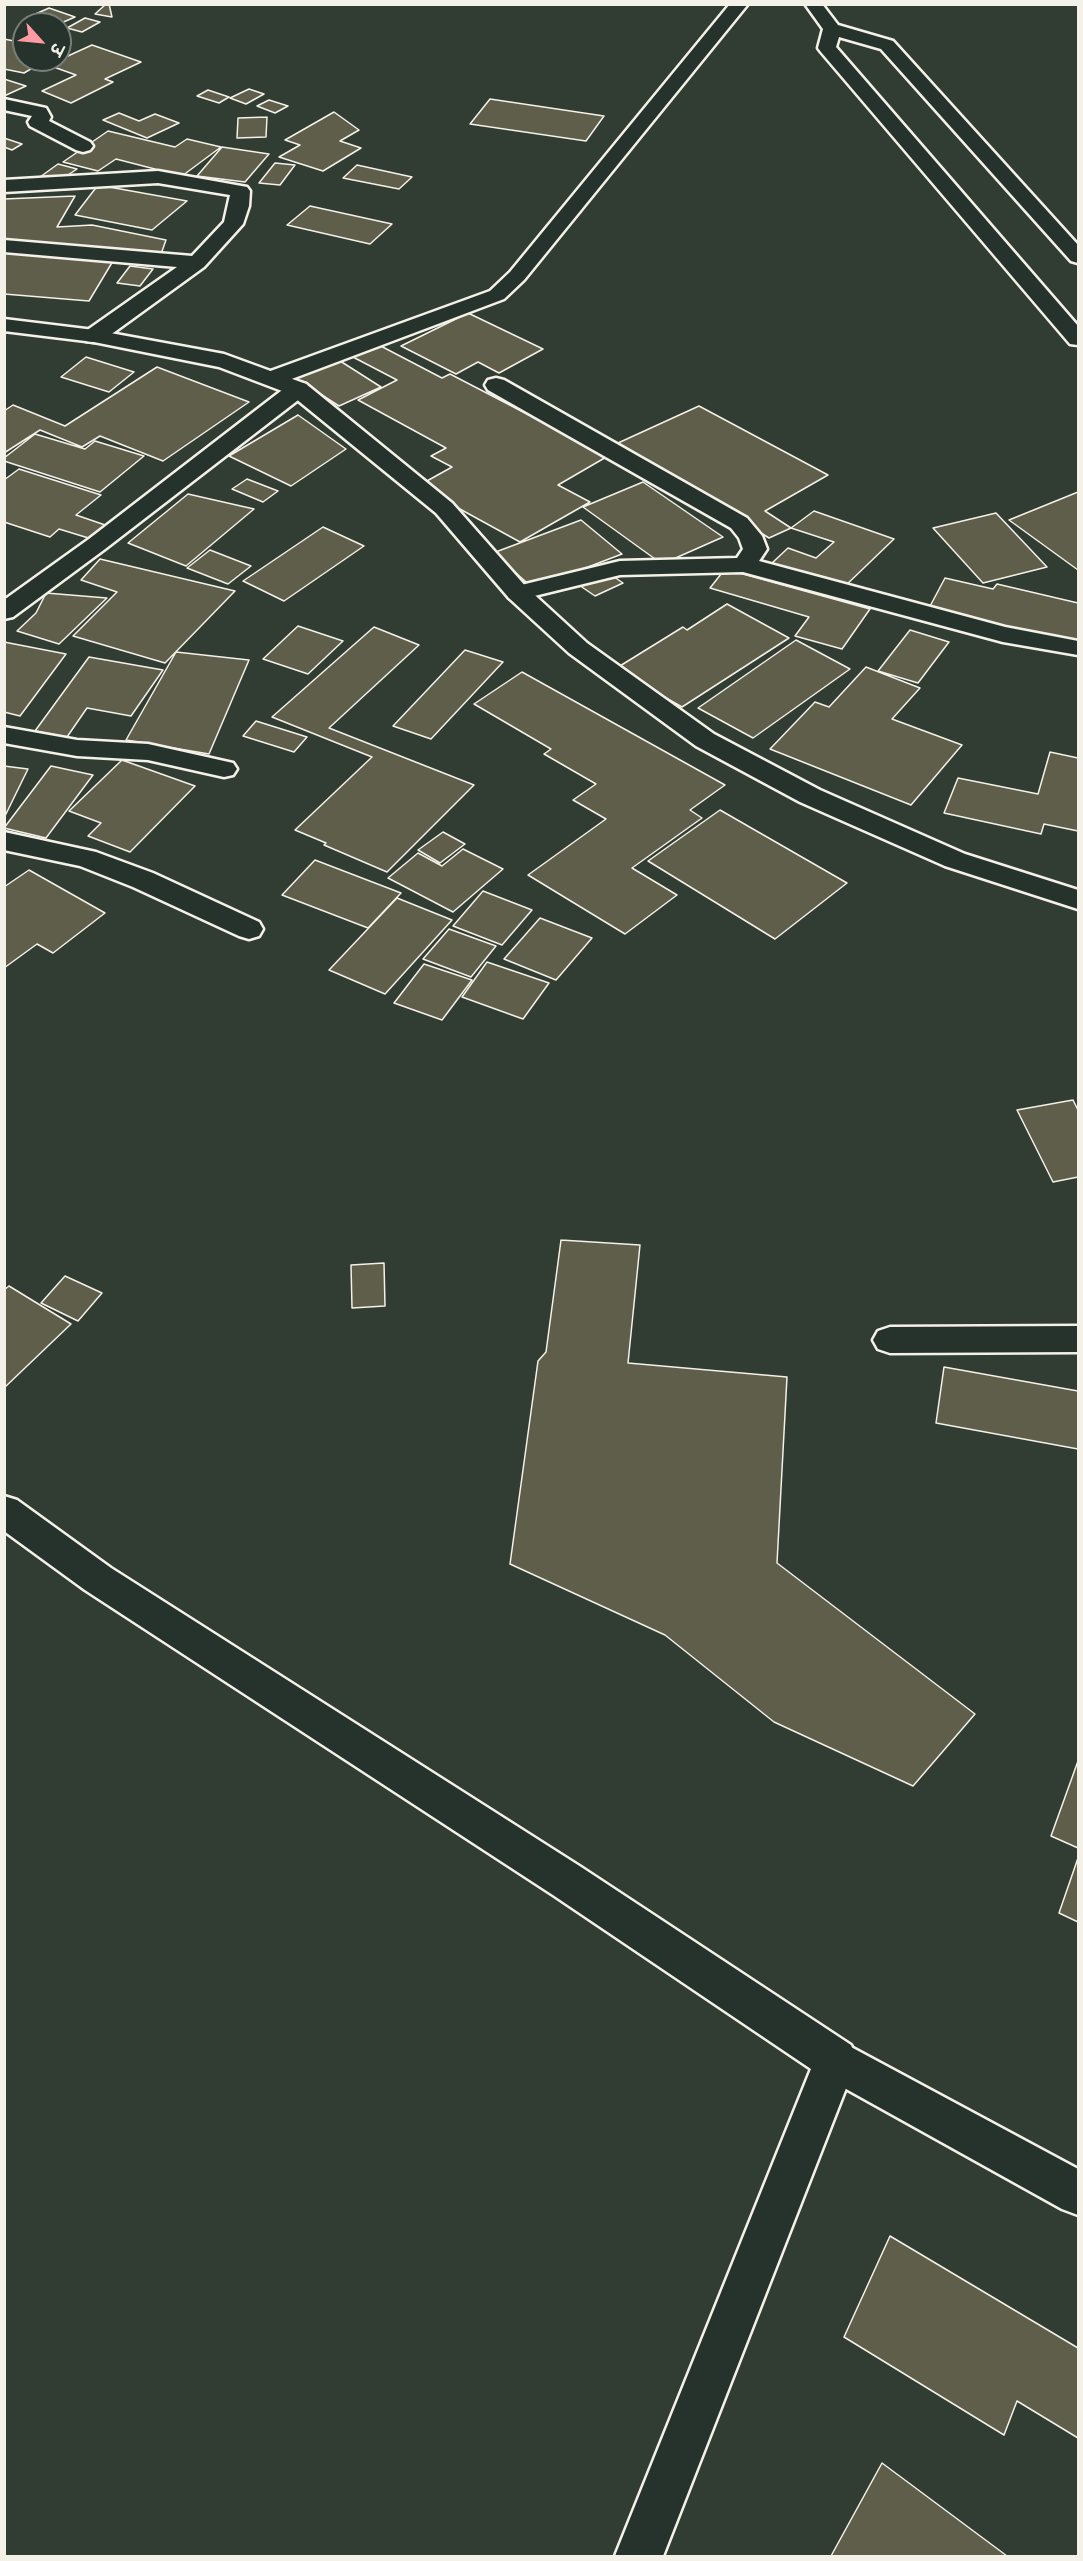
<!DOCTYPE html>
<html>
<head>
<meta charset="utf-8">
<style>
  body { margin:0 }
  #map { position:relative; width:1083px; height:2561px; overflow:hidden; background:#313c33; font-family:"Shantell Sans","Playpen Sans Deva",sans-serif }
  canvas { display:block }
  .frame { position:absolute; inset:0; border:6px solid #f4f1e8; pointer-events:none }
  .north { position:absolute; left:12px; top:12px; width:60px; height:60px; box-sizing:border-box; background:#26332d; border:2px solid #787f78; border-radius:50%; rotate:117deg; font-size:16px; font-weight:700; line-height:24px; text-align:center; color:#f4f1e8 }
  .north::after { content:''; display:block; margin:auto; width:21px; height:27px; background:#ff9aa2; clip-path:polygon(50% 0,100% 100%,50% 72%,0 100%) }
</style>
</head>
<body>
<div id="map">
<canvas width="1083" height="2561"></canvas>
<div class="frame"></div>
<div class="north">उ</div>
</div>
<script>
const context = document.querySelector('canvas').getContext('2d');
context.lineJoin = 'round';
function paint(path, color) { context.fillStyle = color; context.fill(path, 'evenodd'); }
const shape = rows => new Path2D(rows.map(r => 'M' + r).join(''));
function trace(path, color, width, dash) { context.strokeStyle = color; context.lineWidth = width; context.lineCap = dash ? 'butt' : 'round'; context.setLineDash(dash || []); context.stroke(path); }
const building = shape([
  [106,4,109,4,112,17,95,14,106,4],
  [49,8,75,17,59,24,53,24,31,16,49,8],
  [85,18,100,22,82,32,67,28,85,18],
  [4,39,24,43,24,60,46,60,24,73,4,69,4,39],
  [92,45,141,62,105,79,113,82,71,103,42,91,76,75,48,65,92,45],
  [4,79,26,86,4,96,4,79],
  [249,89,264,94,246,104,230,98,249,89],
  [208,90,229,97,219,103,197,96,208,90],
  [490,99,604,116,586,141,470,124,490,99],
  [269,100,288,106,275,113,257,106,269,100],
  [334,112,359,130,340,141,361,148,323,171,279,157,300,145,285,140,334,112],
  [119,113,139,121,155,114,179,123,147,138,103,120,119,113],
  [267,117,266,137,237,138,238,118,267,117],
  [108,131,175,147,187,139,221,147,182,176,116,159,98,171,63,162,108,131],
  [4,138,22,144,12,150,4,147,4,138],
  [222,147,269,154,245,182,197,176,222,147],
  [275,163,295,165,280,185,259,183,275,163],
  [58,164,77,169,59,181,40,177,58,164],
  [357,165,412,177,399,189,343,178,357,165],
  [98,185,187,201,152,230,75,215,98,185],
  [75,196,57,227,92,225,166,240,160,257,4,241,4,199,75,196],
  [310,206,392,224,370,244,287,225,310,206],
  [4,252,113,261,89,301,4,294,4,252],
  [130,266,153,269,140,286,117,283,130,266],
  [468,313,543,349,499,373,478,362,456,374,401,346,468,313],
  [375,343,442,378,450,374,608,456,558,485,590,502,520,542,418,486,452,467,431,456,446,448,358,400,397,380,351,356,375,343],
  [86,357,134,372,109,392,61,377,86,357],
  [337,359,381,387,339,406,294,377,337,359],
  [157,367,249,402,163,461,100,436,82,447,40,430,4,453,4,411,13,405,65,426,157,367],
  [699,406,828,475,765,511,791,528,769,538,618,443,699,406],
  [298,415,346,449,291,486,229,456,298,415],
  [35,434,85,449,95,441,144,456,100,492,4,461,4,458,35,434],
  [19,469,101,495,76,515,111,527,95,540,59,529,50,537,4,522,4,480,19,469],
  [247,479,278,491,263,502,232,489,247,479],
  [643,482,723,537,662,564,583,507,643,482],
  [1078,492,1078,570,1009,520,1078,492],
  [188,494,254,509,186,566,128,543,188,494],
  [814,511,894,539,842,589,772,563,788,548,816,558,834,542,791,528,814,511],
  [996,513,1047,567,983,583,933,528,996,513],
  [581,520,622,554,533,588,493,553,581,520],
  [323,527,364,546,284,601,243,581,323,527],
  [210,550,251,566,228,584,187,568,210,550],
  [100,559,235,591,165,663,73,636,117,592,81,580,100,559],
  [725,569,870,609,842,649,795,636,809,617,710,588,725,569],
  [607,572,623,583,595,596,579,585,607,572],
  [945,578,993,589,997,584,1078,603,1078,644,929,608,945,578],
  [46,593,107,598,59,644,17,631,36,613,46,593],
  [727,604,789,638,682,707,615,669,683,627,687,630,727,604],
  [298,626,343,641,308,674,263,659,298,626],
  [374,627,419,645,329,728,474,785,387,872,324,845,326,843,295,830,372,757,272,717,374,627],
  [910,630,949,642,918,683,878,671,910,630],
  [796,640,850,669,753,738,698,708,796,640],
  [4,642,66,654,20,716,4,712,4,642],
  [465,650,503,662,431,739,393,726,465,650],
  [176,652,249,660,209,754,126,740,176,652],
  [89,657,163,670,131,716,87,708,67,737,35,731,89,657],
  [866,667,920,688,892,719,962,745,911,805,770,749,815,702,829,707,866,667],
  [522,672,725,785,690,810,702,818,632,868,677,895,625,934,528,875,606,819,573,800,596,784,544,754,551,749,474,704,522,672],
  [256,721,307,737,294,752,243,736,256,721],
  [1050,752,1078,758,1078,831,1044,824,1041,834,944,813,958,778,1038,794,1050,752],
  [122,760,195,786,130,852,88,836,101,823,69,811,122,760],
  [4,766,28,769,4,818,4,766],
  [51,766,93,775,46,838,4,828,51,766],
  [720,810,847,883,775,939,648,861,720,810],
  [443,832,465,844,440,863,418,850,443,832],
  [463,849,503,869,453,912,388,878,418,853,442,866,463,849],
  [315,860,401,893,368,928,282,895,315,860],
  [29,870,105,913,53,953,37,944,4,968,4,887,29,870],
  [483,891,532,910,502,945,453,926,483,891],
  [397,898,452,920,385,994,329,970,397,898],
  [540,918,592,938,556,980,504,959,540,918],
  [449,929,496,946,471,977,423,959,449,929],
  [487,962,549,983,523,1019,462,997,487,962],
  [424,964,472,980,442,1020,394,1003,424,964],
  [1073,1100,1078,1110,1078,1177,1053,1182,1017,1110,1073,1100],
  [561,1240,640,1245,628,1363,787,1377,777,1563,975,1714,913,1786,774,1722,665,1635,510,1564,538,1361,546,1352,561,1240],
  [384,1263,385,1306,352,1308,351,1265,384,1263],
  [65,1276,102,1293,78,1321,41,1303,65,1276],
  [9,1286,71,1324,4,1388,4,1290,9,1286],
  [944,1367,1078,1391,1078,1449,936,1423,944,1367],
  [1078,1761,1078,1848,1051,1836,1078,1761],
  [1078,1858,1078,1922,1059,1913,1078,1858],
  [890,2236,1078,2348,1078,2438,1017,2401,1004,2435,844,2337,890,2236],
  [882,2463,1007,2556,831,2556,882,2463]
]);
paint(building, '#5f5e4a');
trace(building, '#f4f1e8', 1.5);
const minor = shape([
  [730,4,748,4,524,280,504,299,281,383,273,385,265,383,262,378,265,373,490,291,510,272,730,4],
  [4,99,46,108,51,117,49,121,90,142,93,146,90,150,83,152,76,150,30,126,28,122,32,116,4,110,4,99],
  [158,171,247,187,250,191,249,206,243,224,204,267,102,341,94,342,86,341,83,336,86,331,177,267,4,252,4,240,192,256,224,222,230,195,158,183,4,192,4,180,158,171],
  [496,378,504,380,747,518,762,536,767,549,759,561,1005,627,1078,641,1078,655,1003,642,743,572,620,575,518,600,509,598,506,593,509,588,620,561,737,558,743,549,739,538,731,528,488,390,485,385,488,380,496,378],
  [298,382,306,384,309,389,306,394,105,549,13,617,4,619,4,600,89,539,290,384,298,382],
  [4,727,77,740,148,744,233,763,237,769,233,775,224,777,148,760,77,756,4,743,4,727],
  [4,832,96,852,153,873,259,922,263,929,259,936,249,939,239,936,133,887,80,866,4,850,4,832],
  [1078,1326,1078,1352,890,1353,878,1349,873,1340,878,1331,890,1327,1078,1326],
  [836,2039,1078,2169,1078,2215,1062,2209,821,2075,815,2060,821,2045,836,2039]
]);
const tertiary = shape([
  [805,4,822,4,838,25,893,41,1078,245,1078,263,1071,261,881,49,839,37,836,47,1078,326,1078,345,1070,344,821,52,818,48,823,29,805,4],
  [4,319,94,330,224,354,306,384,452,503,527,588,587,643,714,734,820,790,965,854,1078,890,1078,909,945,866,800,802,696,746,569,653,509,598,436,513,290,394,219,367,94,342,4,331,4,319]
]);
const secondary = shape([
  [4,1496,17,1500,111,1568,581,1867,851,2045,857,2060,663,2556,615,2556,811,2069,553,1895,85,1590,4,1531,4,1496]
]);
trace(minor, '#f4f1e8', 5);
trace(tertiary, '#f4f1e8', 5);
trace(secondary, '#f4f1e8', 5);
paint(minor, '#26332d');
paint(tertiary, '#26332d');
paint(secondary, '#26332d');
</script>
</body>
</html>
